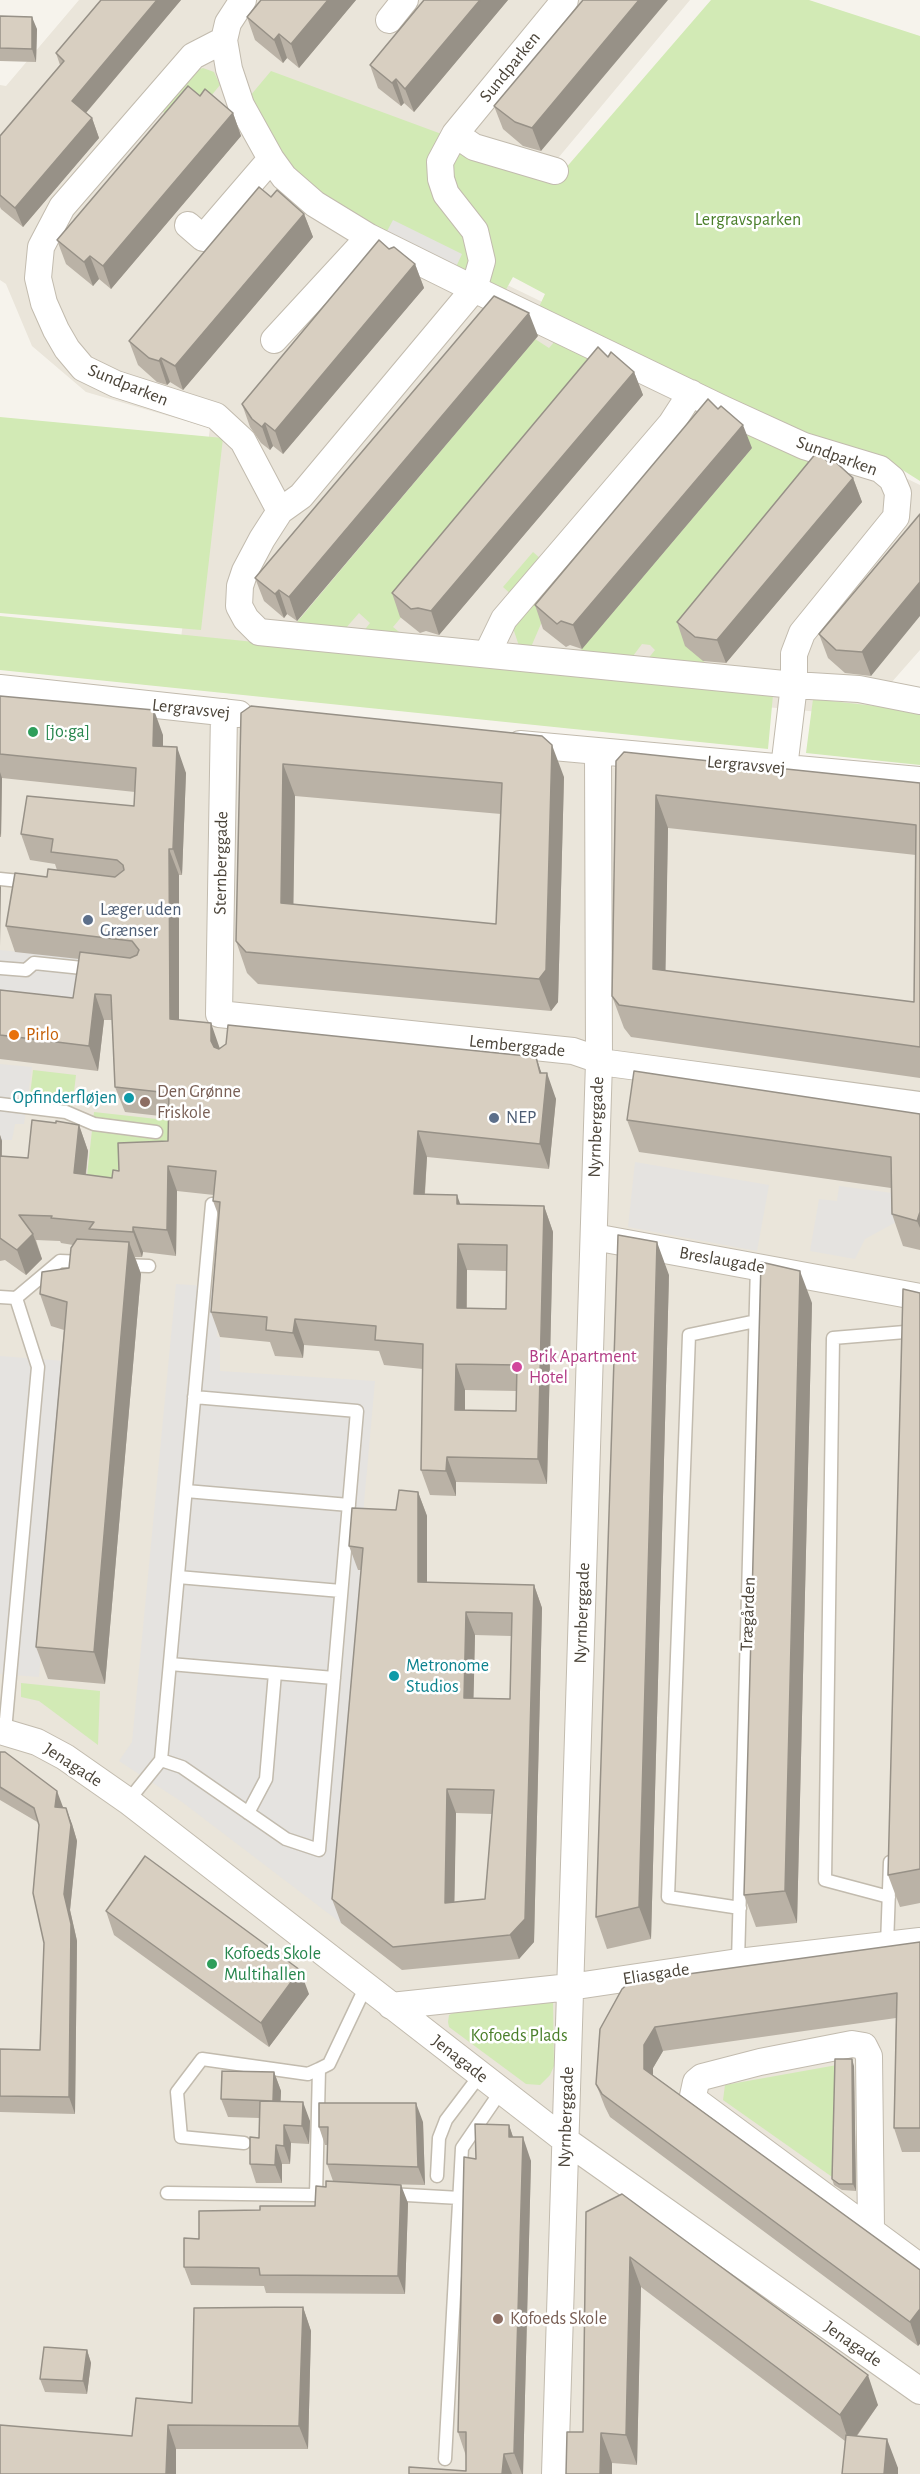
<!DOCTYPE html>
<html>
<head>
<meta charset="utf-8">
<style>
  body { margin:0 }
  canvas { display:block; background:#f6f3ec }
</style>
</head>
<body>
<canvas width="920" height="2474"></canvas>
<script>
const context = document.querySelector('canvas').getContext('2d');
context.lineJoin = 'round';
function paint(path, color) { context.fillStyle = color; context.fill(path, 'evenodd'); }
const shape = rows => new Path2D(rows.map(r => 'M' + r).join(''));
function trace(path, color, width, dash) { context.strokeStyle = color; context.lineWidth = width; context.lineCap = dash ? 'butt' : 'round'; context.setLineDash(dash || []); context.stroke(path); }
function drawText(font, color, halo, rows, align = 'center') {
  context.font = font + ' "Alegreya Sans",sans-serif'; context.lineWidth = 5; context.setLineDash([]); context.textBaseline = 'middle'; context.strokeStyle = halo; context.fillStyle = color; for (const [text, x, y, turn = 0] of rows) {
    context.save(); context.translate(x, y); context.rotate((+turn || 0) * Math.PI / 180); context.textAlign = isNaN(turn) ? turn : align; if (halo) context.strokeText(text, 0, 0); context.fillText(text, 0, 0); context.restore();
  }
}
paint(shape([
  [79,0,690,0,468,266,920,485,920,650,862,716,179,652,210,428,86,392,32,346,6,284,0,280,0,85,6,86],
  [0,696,156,711,920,805,920,2474,0,2474]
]), '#eae5da');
paint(shape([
  [711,0,809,0,920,36,920,481,893,464,789,430,538,309,545,294,513,277,504,293,337,212,295,178,250,96,271,71,558,177],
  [203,68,214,72,220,85,201,108,178,125,161,110,197,70],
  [535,339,549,348,556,340,612,366,393,627,404,636,363,632,370,623,359,613,345,629,297,622],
  [0,417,223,438,201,630,0,613],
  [732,425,835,467,685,645,707,664,647,660,655,650,650,645,642,644,630,660,579,652,752,448],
  [533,552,542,560,512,595,503,587],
  [553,596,531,647,519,646,513,628,538,598,544,603],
  [0,616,773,695,768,749,0,670],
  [813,699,920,711,920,765,806,753],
  [33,1070,76,1075,72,1109,29,1104],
  [94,1112,175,1121,171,1193,86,1185],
  [21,1683,100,1691,98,1745,39,1701,21,1697],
  [553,1998,554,2066,550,2075,540,2085,526,2084,518,2078,449,2027,448,2022,449,2015,459,2010],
  [837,2065,835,2179,723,2100,725,2085]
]), '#d2eab5');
paint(shape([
  [393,220,462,254,455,269,385,235],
  [0,950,151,965,85,1005,0,993],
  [0,1064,32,1067,24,1124,15,1124,12,1140,0,1140],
  [635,1162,769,1185,757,1251,628,1227],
  [839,1186,900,1194,898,1221,865,1239,855,1259,810,1251,819,1199,837,1201],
  [176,1284,220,1287,217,1336,220,1338,220,1371,375,1381,358,1570,372,1571,341,1923,182,1802,119,1761,132,1742],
  [0,1356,65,1361,39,1677,0,1674]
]), '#e5e3e0');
const lane = shape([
  [0,879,29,882],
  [0,968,26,970,34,963,92,969],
  [0,1104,66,1112,94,1124,156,1132],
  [122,1265,149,1266],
  [0,1297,16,1298,60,1261,84,1262],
  [186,1491,349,1505],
  [178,1577,341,1591],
  [170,1664,334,1678],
  [5,1731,38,1367,16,1298],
  [161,1760,182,1767,286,1839,319,1850,357,1411,194,1397],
  [128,1801,161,1760,212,1204],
  [248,1813,266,1779,275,1673],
  [889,1897,825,1880,833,1338,905,1332],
  [740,1908,668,1897,689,1335,756,1321],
  [887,1945,890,1862],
  [738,1962,757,1266],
  [244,2143,181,2137,177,2092,202,2059,308,2074,319,2069,329,2064,366,1986],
  [437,2176,439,2138,446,2120,480,2075],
  [167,2193,316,2195,319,2069],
  [389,2194,460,2198],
  [445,2459,462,2148,501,2091]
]);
const street = shape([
  [243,0,228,23,224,40,229,69,241,105,271,159,284,177,315,204,369,237,474,289,723,409,804,446,880,469,892,479,898,493,896,517,802,633,794,654,794,685,784,768],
  [565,0,455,134,440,162,441,179,446,194,475,231,482,261,474,289,301,496,280,511,262,539,245,571,240,586,239,606,246,619,259,632,794,685,859,689,920,701],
  [389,20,405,0],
  [224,40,193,56,62,207,41,247,38,278,44,303,56,330,67,349,83,368,116,384,216,416,243,441,280,511],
  [455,134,474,147,555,171],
  [188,225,203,238,271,159],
  [274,340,369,237],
  [487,654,504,619,671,424,691,393],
  [0,688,239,714],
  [224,712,219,1014,573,1051,608,1063,920,1105],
  [520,744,920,780],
  [594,1237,920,1297],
  [0,1731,37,1742,65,1757,128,1801,565,2140,920,2391],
  [391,2006,570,1987,738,1962,920,1941],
  [871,2229,869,2056,864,2046,852,2044,760,2062,702,2077,696,2082,693,2096,696,2101,920,2267],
  [555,2474,599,1062,598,752]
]);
trace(lane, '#c2bbae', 15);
trace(street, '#c2bbae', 28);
trace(lane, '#fff', 12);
trace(street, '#fff', 26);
paint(shape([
  [101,0,181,0,86,113,92,118,99,138,23,227,1,209,0,207,0,136,60,65,56,53],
  [261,0,356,0,299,68,287,58,283,63,255,40,247,17],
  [424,0,508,0,414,112,404,103,401,106,378,88,370,65],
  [583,0,541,151,523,146,503,129,494,106],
  [0,16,37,29,36,62,0,61],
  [200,96,233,113,241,136,111,289,99,279,93,286,66,264,57,240],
  [271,197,304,214,313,237,183,390,170,382,167,385,157,382,138,365,129,341],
  [389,249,415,264,424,288,283,454,273,446,270,450,261,443,250,427,242,404],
  [538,336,297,621,287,614,284,618,264,601,255,578],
  [608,357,634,372,643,395,439,635,426,631,420,633,400,617,392,593],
  [752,448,582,649,570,645,566,647,543,629,535,605],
  [853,478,862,502,726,663,703,661,685,646,677,622],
  [920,514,871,676,845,673,828,658,819,634],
  [0,696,163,735,163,747,186,773,182,875,179,875,179,1020,220,1048,542,1073,556,1099,549,1169,427,1157,425,1194,460,1204,544,1206,553,1232,547,1484,456,1482,456,1496,430,1495,421,1470,423,1369,384,1365,379,1351,304,1345,303,1358,275,1356,270,1342,220,1337,211,1312,219,1217,213,1201,214,1195,177,1191,176,1256,143,1252,142,1257,135,1257,141,1274,105,1684,48,1679,36,1647,64,1330,51,1326,40,1294,69,1268,73,1245,61,1243,60,1241,36,1240,42,1259,26,1275,5,1260,0,1261,0,1135,2,1141,2,1156,28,1158,79,1125,88,1151,86,1175,112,1178,119,1171,168,1141,169,1117,125,1112,115,1087,112,1020,104,1020,98,1071,0,1059,0,990,73,998,79,959,15,952,6,926,47,877,57,870,55,864,30,860,21,834,134,806,135,792,2,778,1,837,0,837],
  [467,1270,507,1271,506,1309,467,1308],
  [465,1390,517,1391,516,1411,465,1410],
  [241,713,564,777,558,1002,551,1011,258,984,247,973,236,941],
  [295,796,501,814,496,924,293,904],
  [616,761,920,783,920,1078,631,1037,624,1028,612,996],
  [668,828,916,855,914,1002,665,971],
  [920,1114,920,1250,903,1246,892,1214,891,1188,639,1152,627,1120],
  [669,1275,651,1939,607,1949,596,1917],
  [920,1293,920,1903,900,1907,888,1875],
  [812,1303,797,1923,756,1927,744,1895],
  [418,1492,427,1516,427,1582,534,1585,542,1608,534,1942,519,1959,402,1970,341,1923,332,1899,361,1570,358,1570,349,1546],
  [475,1635,511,1636,510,1699,473,1698],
  [456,1813,492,1814,485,1899,454,1902],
  [0,1752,63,1807,72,1824,77,1841,70,1910,77,1941,75,2114,0,2112,0,2049,40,2050,44,1943,39,1825,39,1823,0,1800],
  [106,1911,309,1994,269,2047,114,1935],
  [920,1942,920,2152,902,2152,894,2128,896,2018,663,2051,653,2068,653,2075,920,2270,918,2346,610,2117,605,2107,596,2084,600,2029],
  [854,2066,856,2191,842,2190,834,2185,832,2179],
  [274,2072,281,2091,280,2102,310,2121,309,2144,291,2143,290,2164,282,2164,282,2183,256,2183,250,2164,259,2138,259,2118,228,2117,221,2099],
  [423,2122,425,2185,385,2184,408,2203,405,2294,266,2293,264,2286,191,2285,184,2267,199,2239,260,2210,315,2206,326,2187,333,2181,327,2164,327,2145,325,2145,319,2127],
  [509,2125,513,2137,531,2161,523,2474,409,2474,466,2471,466,2456,458,2432,476,2159],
  [586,2212,878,2405,857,2436,898,2468,898,2474,843,2474,845,2441,641,2287,637,2465,612,2463,612,2474,566,2474,583,2432],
  [303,2307,311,2331,308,2449,176,2449,132,2436,192,2403],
  [87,2350,91,2363,87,2394,45,2392,40,2379]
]), '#bab2a6');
paint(shape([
  [157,0,181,0,79,121,72,101],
  [328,0,356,0,299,68,291,44],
  [480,0,508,0,414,112,405,89],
  [639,0,668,0,541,151,532,128],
  [32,17,37,29,36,62,32,49],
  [279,34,287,58,283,63,274,40],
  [396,79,404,103,401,106,392,83],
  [233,113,241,136,111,289,103,266],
  [92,118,99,138,23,227,15,208],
  [304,214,313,237,183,390,175,366],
  [90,256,99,279,93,286,84,262],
  [415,264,424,288,283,454,275,431],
  [529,313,538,336,297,621,289,597],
  [161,358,170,382,167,385,159,361],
  [634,372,643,395,439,635,431,611],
  [265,423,273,446,270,450,262,427],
  [743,425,752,448,582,649,573,625],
  [853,478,862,502,726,663,717,640],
  [920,582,920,616,871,676,862,652],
  [279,590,287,614,284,618,275,594],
  [154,710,163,735,163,772,153,746],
  [552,745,564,777,558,1002,551,1011,539,979],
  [177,747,186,773,182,875,173,849],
  [283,764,295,796,293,935,281,903],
  [0,772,2,778,1,837,0,833],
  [656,795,668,828,665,1002,653,969],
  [169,849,179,875,179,1044,170,1019],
  [0,885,1,887,0,946],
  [95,994,104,1020,98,1071,89,1046],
  [211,1023,220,1049,220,1066,211,1041],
  [536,1057,546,1086,547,1073,556,1099,549,1169,540,1144,540,1073],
  [79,1125,88,1151,83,1199,74,1173],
  [418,1131,427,1157,423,1219,414,1194],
  [0,1135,2,1141,1,1181,0,1178],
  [168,1166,177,1191,176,1256,167,1230],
  [457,1195,466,1220,457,1204],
  [544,1206,553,1232,547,1484,538,1459],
  [920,1212,920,1228,917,1221],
  [133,1227,143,1252,142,1257,133,1232],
  [33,1234,42,1259,26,1275,17,1250],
  [129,1242,141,1274,105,1684,94,1652],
  [657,1242,669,1275,651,1939,639,1907],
  [458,1244,467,1270,466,1334,457,1308],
  [800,1271,812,1303,797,1923,785,1891],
  [295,1319,304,1345,303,1358,293,1333],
  [456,1364,465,1390,465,1435,455,1410],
  [447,1457,456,1482,456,1496,446,1471],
  [418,1492,427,1516,427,1606,418,1582],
  [534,1585,542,1608,534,1942,519,1959,510,1935],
  [466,1612,475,1635,473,1722,464,1698],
  [447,1789,456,1813,454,1927,445,1903],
  [57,1791,63,1807,55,1807],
  [66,1808,72,1824,77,1841,70,1910,77,1941,75,2114,69,2097,64,1894],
  [300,1970,309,1994,269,2047,261,2023],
  [655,2027,663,2051,653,2068,653,2092,644,2069,644,2045],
  [852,2059,854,2066,856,2191,853,2184],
  [274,2072,281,2091,280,2119,273,2101],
  [303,2102,310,2121,309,2144,302,2126],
  [416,2103,423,2122,425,2185,418,2167],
  [284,2125,291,2143,290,2164,284,2146],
  [509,2125,517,2149,509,2137],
  [523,2137,531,2161,523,2474,522,2474,514,2453],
  [276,2145,282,2164,282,2183,275,2165],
  [401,2185,408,2203,405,2294,398,2276],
  [630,2257,641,2287,637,2465,626,2435],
  [303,2307,311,2331,308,2449,299,2426],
  [920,2309,920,2344,918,2346,910,2322],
  [87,2350,91,2363,87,2394,83,2381],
  [868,2375,878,2405,850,2445,840,2415],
  [168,2425,176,2449,176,2474,166,2474],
  [601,2433,612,2463,612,2474,600,2474],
  [887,2439,898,2468,898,2474,884,2474],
  [504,2454,512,2474,502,2474]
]), '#979187');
const building = shape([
  [101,0,157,0,72,101,92,118,15,208,0,195,0,136,64,61,56,53,101,0],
  [261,0,328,0,291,44,279,34,274,40,247,17,261,0],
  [424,0,480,0,405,89,396,79,392,83,370,65,424,0],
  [583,0,639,0,532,128,515,122,494,106,583,0],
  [0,16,32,17,32,49,0,48,0,16],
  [188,86,200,96,205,89,233,113,103,266,90,256,84,262,57,240,188,86],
  [259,187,271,197,277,190,304,214,175,366,161,358,159,361,149,358,129,341,259,187],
  [379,240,389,249,394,247,415,264,275,431,265,423,262,427,252,419,242,404,379,240],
  [494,296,529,313,289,597,279,590,275,594,255,578,494,296],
  [598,347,608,357,611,352,634,372,431,611,418,608,411,609,392,593,598,347],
  [708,399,718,409,721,406,743,425,573,625,561,621,557,624,535,605,708,399],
  [817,452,827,461,830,457,853,478,717,640,695,637,677,622,817,452],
  [920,514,920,582,862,652,836,650,819,634,920,514],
  [0,696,154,710,153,746,177,747,173,849,169,849,170,1019,211,1023,211,1041,214,1047,219,1049,226,1044,228,1025,536,1057,540,1073,547,1073,540,1144,418,1131,414,1194,457,1195,457,1204,544,1206,538,1459,447,1457,446,1471,421,1470,423,1344,375,1340,376,1326,295,1319,293,1333,266,1330,267,1317,211,1312,220,1202,213,1201,216,1171,168,1166,167,1230,133,1227,133,1232,89,1229,94,1222,51,1218,52,1216,19,1215,33,1234,17,1250,0,1238,0,1156,28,1158,32,1120,56,1123,56,1121,79,1125,74,1173,112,1178,113,1170,119,1171,118,1143,168,1141,169,1093,115,1087,111,995,95,994,89,1046,0,1035,0,990,73,998,80,952,130,958,137,955,139,950,132,941,6,926,15,873,47,877,48,869,115,877,124,870,123,865,117,860,51,852,53,839,21,834,27,796,134,806,136,768,0,754,0,696],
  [458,1244,507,1245,506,1309,457,1308,458,1244],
  [456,1364,517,1365,516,1411,455,1410,456,1364],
  [251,706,542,736,552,745,546,970,539,979,246,952,236,941,241,713,251,706],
  [283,764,502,783,496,924,281,903,283,764],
  [624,752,920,783,920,1047,619,1005,612,996,616,761,624,752],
  [656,795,916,825,914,1002,653,969,656,795],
  [634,1071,920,1114,920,1212,917,1221,892,1214,891,1157,627,1120,634,1071],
  [618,1235,657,1242,639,1907,596,1917,618,1235],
  [77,1239,129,1242,94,1652,36,1647,67,1302,40,1294,42,1272,69,1268,71,1248,77,1239],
  [761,1262,800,1271,785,1891,744,1895,761,1262],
  [903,1289,920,1293,920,1869,888,1875,903,1289],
  [399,1490,418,1492,418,1582,534,1585,525,1919,510,1935,393,1947,332,1899,363,1548,349,1546,352,1508,396,1510,399,1490],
  [466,1612,512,1613,510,1699,464,1698,466,1612],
  [447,1789,494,1790,485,1899,445,1903,447,1789],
  [0,1752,5,1752,57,1791,55,1807,66,1808,71,1825,64,1894,71,1924,69,2097,0,2096,0,2049,40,2050,44,1943,33,1893,39,1825,34,1808,0,1787,0,1752],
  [145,1856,300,1970,261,2023,106,1911,145,1856],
  [920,1942,920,2128,894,2128,897,1993,655,2027,644,2045,644,2069,920,2270,920,2309,910,2322,602,2094,596,2084,600,2029,622,1989,630,1982,920,1942],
  [835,2059,852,2059,853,2184,839,2184,832,2179,835,2059],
  [222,2071,274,2072,273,2101,221,2099,222,2071],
  [260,2101,303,2102,302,2126,284,2125,284,2146,276,2145,275,2165,250,2164,250,2137,259,2138,260,2101],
  [319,2103,416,2103,418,2167,327,2164,328,2127,319,2127,319,2103],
  [475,2124,509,2125,509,2137,523,2137,514,2453,504,2454,502,2474,409,2474,409,2467,466,2471,466,2432,458,2432,464,2157,476,2159,475,2124],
  [326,2181,401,2185,398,2276,260,2275,259,2268,184,2267,184,2238,199,2239,199,2211,260,2210,260,2206,315,2206,316,2186,326,2187,326,2181],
  [622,2194,868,2375,840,2415,630,2257,626,2435,601,2433,600,2474,566,2474,567,2432,583,2432,586,2212,622,2194],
  [303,2307,299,2426,168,2425,166,2474,0,2474,0,2425,132,2436,136,2398,192,2403,194,2308,303,2307],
  [44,2347,87,2350,83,2381,40,2379,44,2347],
  [846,2435,887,2439,884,2474,842,2474,846,2435]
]);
paint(building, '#d8cfc1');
trace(building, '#979187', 1.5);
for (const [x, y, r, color] of [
  [33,732,6,"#2e9e5b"],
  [88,920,6,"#5c6f8a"],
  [14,1035,6,"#e8710a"],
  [129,1098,6,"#0f9aa8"],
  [145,1102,6,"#8d6e63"],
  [494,1118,6,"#5c6f8a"],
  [517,1367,6,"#d1479c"],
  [394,1676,6,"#0f9aa8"],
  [212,1964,6,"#2e9e5b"],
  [498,2319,6,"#8d6e63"]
]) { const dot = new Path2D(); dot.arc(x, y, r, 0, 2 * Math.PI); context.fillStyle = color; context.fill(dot); trace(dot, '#fff', 2); }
drawText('18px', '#4b4439', '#fff', [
  ["Sundparken",510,67,-51],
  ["Sundparken",128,385,22],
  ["Sundparken",837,456,20],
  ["Lergravsvej",191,709,6],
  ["Lergravsvej",746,765,5],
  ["Sternberggade",221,863,-89],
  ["Lemberggade",517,1046,6],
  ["Nyrnberggade",596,1127,-88],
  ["Breslaugade",722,1260,10],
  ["Nyrnberggade",582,1613,-88],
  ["Trægården",748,1614,-88],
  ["Jenagade",73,1765,33],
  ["Eliasgade",656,1974,-9],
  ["Jenagade",460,2059,38],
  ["Nyrnberggade",566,2117,-88],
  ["Jenagade",853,2344,35]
]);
drawText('18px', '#4a7f2a', '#fff', [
  ["Lergravsparken",748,220],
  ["Kofoeds Plads",519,2036]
]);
drawText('18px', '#27864d', '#fff', [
  ["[jo:ga]",45,732],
  ["Kofoeds Skole",224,1954],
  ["Multihallen",224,1975]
], 'left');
drawText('18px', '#4e5e75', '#fff', [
  ["Læger uden",100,910],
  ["Grænser",100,931],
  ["NEP",506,1118]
], 'left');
drawText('18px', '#c56008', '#fff', [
  ["Pirlo",26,1035]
], 'left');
drawText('18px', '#785e54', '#fff', [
  ["Den Grønne",157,1092],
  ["Friskole",157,1113],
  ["Kofoeds Skole",510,2319]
], 'left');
drawText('18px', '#0d838f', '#fff', [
  ["Opfinderfløjen",117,1098],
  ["Metronome",406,1666,"left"],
  ["Studios",406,1687,"left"]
], 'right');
drawText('18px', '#b23c85', '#fff', [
  ["Brik Apartment",529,1357],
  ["Hotel",529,1378]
], 'left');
</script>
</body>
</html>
